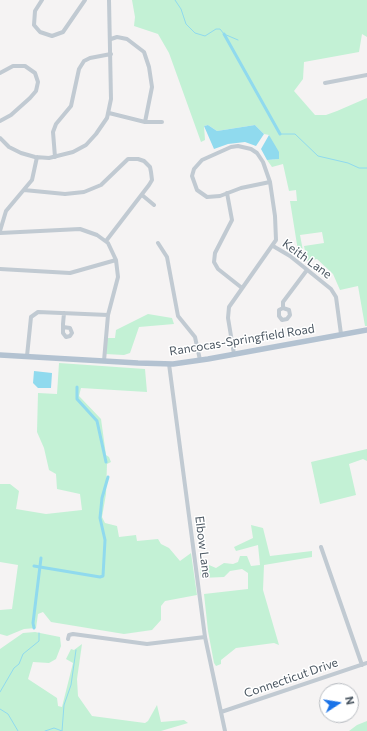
<!DOCTYPE html>
<html>
<head>
<meta charset="utf-8">
<style>
  body { margin:0 }
  #map { position:relative; width:367px; height:731px; overflow:hidden; background:#f5f3f3; font-family:Commissioner,sans-serif }
  canvas { display:block }
  .north { position:absolute; left:319px; top:683px; width:40px; height:40px; box-sizing:border-box; background:#fff; border:1px solid #b7bbc0; border-radius:50%; rotate:78deg; font-size:11px; font-weight:700; line-height:16px; text-align:center; color:#4a5661 }
  .north::after { content:''; display:block; margin:auto; width:14px; height:18px; background:#1a73e8; clip-path:polygon(50% 0,100% 100%,50% 72%,0 100%) }
</style>
</head>
<body>
<div id="map">
<canvas width="367" height="731"></canvas>
<div class="north">N</div>
</div>
<script>
const context = document.querySelector('canvas').getContext('2d');
context.lineJoin = 'round';
function paint(path, color) { context.fillStyle = color; context.fill(path, 'evenodd'); }
const shape = rows => new Path2D(rows.map(r => 'M' + r).join(''));
function trace(path, color, width, dash) { context.strokeStyle = color; context.lineWidth = width; context.lineCap = dash ? 'butt' : 'round'; context.setLineDash(dash || []); context.stroke(path); }
function drawText(font, color, halo, rows, align = 'center') {
  context.font = font + ' Commissioner,sans-serif'; context.lineWidth = 3; context.setLineDash([]); context.textBaseline = 'middle'; context.strokeStyle = halo; context.fillStyle = color; for (const [text, x, y, turn = 0] of rows) {
    context.save(); context.translate(x, y); context.rotate((+turn || 0) * Math.PI / 180); context.textAlign = isNaN(turn) ? turn : align; if (halo) context.strokeText(text, 0, 0); context.fillText(text, 0, 0); context.restore();
  }
}
paint(shape([
  [132,0,367,0,367,37,362,34,359,52,304,62,303,79,294,91,315,115,326,115,337,111,367,98,367,326,365,326,358,286,340,290,333,274,317,259,307,261,304,246,324,243,322,232,300,235,304,256,299,257,290,201,297,201,296,190,289,191,283,164,272,167,267,160,279,159,269,135,264,134,255,125,217,131,208,125,204,126,205,140,201,142,169,53,158,34,134,26,135,17],
  [148,314,172,318,174,324,139,327,130,353,124,355,105,354,106,338,115,338,116,330],
  [59,363,145,369,147,392,81,388,79,396,101,419,106,455,109,457,111,462,107,464,106,494,102,517,105,523,117,526,119,537,136,535,137,541,158,539,161,544,169,548,180,561,191,553,197,595,165,601,161,606,161,620,152,630,124,634,51,622,43,612,38,614,36,628,24,629,7,636,0,634,0,610,12,609,18,565,0,562,0,484,10,484,19,491,16,509,46,514,82,510,80,494,57,489,56,474,49,470,44,448,37,432,38,393,57,394],
  [367,449,367,461,363,459,349,464,356,495,320,504,311,462],
  [251,525,263,528,270,556,312,551,312,557,264,565,263,590,279,645,274,643,236,648,221,660,221,664,216,666,214,663,208,631,204,594,248,589,248,573,242,569,230,571,224,577,201,578,200,568,209,565,216,568,224,563,233,564,238,562,240,556,247,556,251,566,260,565,258,545,236,551,234,547,253,538],
  [35,632,60,637,61,646,56,659,49,663,33,662,28,679,57,698,58,706,62,707,73,663,66,659,71,649,74,650,82,644,77,679,78,696,92,716,145,723,148,721,157,705,161,722,184,720,188,723,161,731,0,731,0,649,23,633],
  [367,721,367,731,349,731,357,725]
]), '#c3f1d5');
paint(shape([
  [208,125,217,131,255,125,264,134,256,146,245,142,228,144,214,149,204,126],
  [269,135,279,152,279,159,267,160,261,149],
  [34,371,52,373,51,388,38,388,33,383]
]), '#90daee');
trace(shape([
  [175,0,181,9,186,24,195,33,205,36,216,29,220,29,224,34,238,40],
  [280,134,295,134,318,156,348,163,359,168,367,168],
  [0,692,14,668,19,664,23,654,39,641,39,633],
  [0,709,8,714,18,731],
  [45,731,54,728,62,731],
  [62,731,64,705,71,685,76,650]
]), '#90daee', 1);
trace(shape([
  [224,34,280,134],
  [77,387,77,399,97,421,106,462],
  [34,566,100,577,103,576,105,540,100,518,102,498,108,477],
  [34,628,33,623,41,558]
]), '#90daee', 3);
trace(shape([
  [42,0,35,11,34,25,40,32,52,36,63,32,85,0],
  [111,39,117,37,127,39,144,52,149,67,152,87,145,122],
  [0,73,13,66,25,66,35,73,38,82,36,91,30,98,11,115,0,121],
  [325,83,367,75],
  [109,113,145,122,162,122],
  [0,138,9,147,21,153,35,157,49,158,73,152,86,145,96,134,107,118,111,99,109,0],
  [55,157,53,132,56,124,71,106,79,69,84,61,90,58,111,54],
  [24,190,65,194,84,192,101,185,128,159,138,159,144,161,150,167,151,172,152,180,149,185,106,241],
  [227,193,232,220,215,253,214,262,218,269,242,288],
  [142,195,154,205],
  [0,231,6,211,32,180,37,157],
  [0,233,80,229,97,235,108,243,116,260,118,277,108,315,104,361],
  [158,243,167,257,178,316,195,337,200,360],
  [273,246,290,256,331,289,336,297,341,334],
  [0,269,70,273,116,260],
  [283,308,279,310,279,316,282,320,287,319,290,315,289,310,283,308,283,302,307,270],
  [63,327,70,328,72,333,70,336,66,337,63,333,63,324,64,313],
  [234,354,228,318,229,307,276,240,275,216,270,182,263,162,257,153,251,149,238,146,231,147,202,160,194,169,192,176,197,190,207,197,220,196,241,188,270,182],
  [27,356,31,317,38,312,108,315],
  [169,364,205,637,225,731],
  [321,547,362,665],
  [68,639,69,635,73,634,147,644,205,637],
  [221,712,367,663]
]), '#c1cad2', 4);
trace(shape([
  [0,355,138,363,173,364,208,359,367,330]
]), '#b3c2d1', 5.5);
drawText('12px', '#4a5661', '#fff', [
  ["Keith Lane",307,259,36],
  ["Rancocas-Springfield Road",242,340,-9],
  ["Elbow Lane",203,547,83],
  ["Connecticut Drive",291,678,-19]
]);
</script>
</body>
</html>
